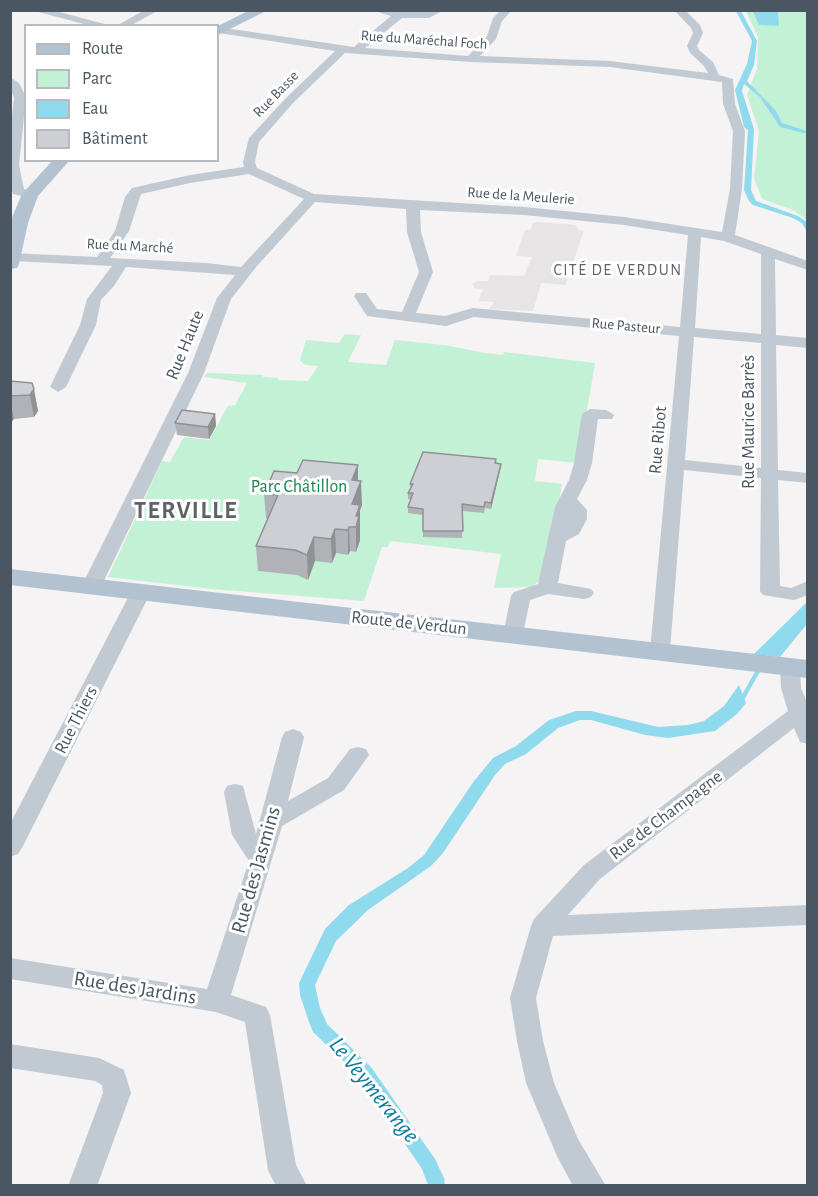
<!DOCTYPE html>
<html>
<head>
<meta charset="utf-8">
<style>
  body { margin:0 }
  #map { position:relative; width:818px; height:1196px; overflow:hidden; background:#f5f3f3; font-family:"Alegreya Sans",sans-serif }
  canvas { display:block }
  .frame { position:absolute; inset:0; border:12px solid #4a5661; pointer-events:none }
  .legend { position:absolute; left:24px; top:24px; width:195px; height:138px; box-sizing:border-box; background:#fff; border:2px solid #b7bbc0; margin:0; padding:8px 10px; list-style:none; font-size:18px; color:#4a5661 }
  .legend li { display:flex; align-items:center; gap:12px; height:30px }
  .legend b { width:30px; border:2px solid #b7bbc0 }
</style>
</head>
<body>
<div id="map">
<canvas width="818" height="1196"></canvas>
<div class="frame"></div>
<ul class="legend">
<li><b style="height:8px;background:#b3c2d1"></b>Route</li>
<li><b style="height:16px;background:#c3f1d5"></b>Parc</li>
<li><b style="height:16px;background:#90daee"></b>Eau</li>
<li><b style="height:16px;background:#cdcfd5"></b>Bâtiment</li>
</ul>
</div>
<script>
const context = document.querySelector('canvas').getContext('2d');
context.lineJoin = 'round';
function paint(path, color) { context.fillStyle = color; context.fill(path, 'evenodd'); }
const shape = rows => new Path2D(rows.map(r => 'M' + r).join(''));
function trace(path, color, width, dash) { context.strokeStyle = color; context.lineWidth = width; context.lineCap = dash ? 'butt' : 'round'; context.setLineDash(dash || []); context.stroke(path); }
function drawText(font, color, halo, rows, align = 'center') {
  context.font = font + ' "Alegreya Sans",sans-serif'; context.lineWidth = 6; context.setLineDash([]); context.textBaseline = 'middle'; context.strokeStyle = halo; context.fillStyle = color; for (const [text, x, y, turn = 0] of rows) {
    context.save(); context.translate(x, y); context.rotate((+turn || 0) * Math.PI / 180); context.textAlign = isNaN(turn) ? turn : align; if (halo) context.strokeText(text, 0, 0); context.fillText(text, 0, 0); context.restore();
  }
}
paint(shape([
  [537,222,576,225,579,230,584,231,565,285,541,283,533,311,489,309,494,302,479,301,481,293,484,290,475,288,472,284,477,281,488,281,490,275,524,276,532,257,516,256,525,230,530,230,533,223]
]), '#e6e4e5');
paint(shape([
  [746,11,807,11,807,220,793,210,762,199,754,178,759,131,747,95,757,69,758,37],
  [345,334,361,335,348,362,386,365,395,340,444,345,485,353,503,355,504,352,595,363,578,463,538,459,535,481,562,484,547,575,531,587,494,588,501,554,390,541,388,547,382,547,364,601,212,589,108,577,162,461,170,462,184,437,209,440,228,406,235,405,247,383,204,377,207,373,263,375,263,377,278,378,278,380,308,381,318,366,305,365,300,360,306,340,339,343]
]), '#c3f1d5');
paint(shape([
  [736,11,741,11,757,41,754,65,747,81,776,111,782,123,807,131,807,133,803,133,780,127,760,97,744,84,742,91,754,129,751,190,756,201,798,216,807,222,807,232,802,223,793,218,753,205,749,201,744,190,748,130,744,127,735,90,747,64,752,41],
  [753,11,778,11,779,26,759,25],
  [807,602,807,624,780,657,754,654],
  [739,685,746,703,737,714,715,731,668,738,645,735,591,720,580,720,558,728,526,754,505,764,495,775,443,853,431,866,368,910,336,941,315,985,320,1008,327,1024,371,1067,435,1159,444,1178,445,1185,428,1185,422,1169,359,1076,313,1032,309,1022,300,995,299,983,325,929,349,905,408,868,424,855,474,781,493,758,516,746,549,720,576,711,591,711,658,727,688,725,704,721,724,706]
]), '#90daee');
trace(shape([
  [741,701,759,669]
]), '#90daee', 4.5);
paint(shape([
  [31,10,52,10,112,26,91,26,31,10],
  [145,10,159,10,130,26,116,26,145,10],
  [371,10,444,10,429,18,402,18,365,48,468,56,487,36,493,18,501,10,512,10,502,21,496,39,480,56,610,61,708,73,704,66,690,53,687,46,693,33,691,28,674,10,685,10,700,25,703,33,697,46,699,50,713,62,719,75,733,79,735,104,745,131,742,189,735,235,808,261,808,270,775,259,776,335,808,338,808,348,776,345,778,470,808,473,808,483,778,480,780,586,791,588,808,581,808,595,794,600,763,595,760,591,761,478,684,470,670,651,667,656,660,658,653,656,650,651,679,336,474,317,446,326,367,316,354,296,356,293,366,293,377,309,402,312,419,272,407,232,406,209,315,202,257,266,231,299,204,373,101,587,98,591,84,591,81,587,188,373,217,298,235,275,126,267,114,286,101,300,96,325,66,387,58,392,50,387,80,325,87,299,112,266,13,261,10,261,10,253,97,257,115,231,125,197,132,188,190,175,244,167,243,162,249,138,285,99,335,51,219,33,218,27,354,47,391,16,371,10],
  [345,53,471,62,610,67,722,82,723,104,733,131,730,189,722,232,624,217,524,207,314,194,257,168,255,162,259,142,293,103,345,53],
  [249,174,304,199,241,267,206,263,110,258,129,231,141,194,190,183,249,174],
  [420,210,524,215,624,225,688,235,680,327,473,308,445,316,416,313,433,272,421,232,420,210],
  [701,237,724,241,761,254,761,334,695,328,701,237],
  [694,337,761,343,761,468,685,460,694,337],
  [10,77,19,83,26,97,19,165,24,189,36,194,30,198,13,194,10,185,10,132,14,98,10,88,10,77],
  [590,409,606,410,614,415,612,419,598,419,592,463,587,480,577,499,587,510,587,519,579,534,566,541,558,583,591,589,594,593,591,597,584,599,548,594,530,600,523,634,520,639,513,641,506,639,503,634,511,596,514,592,538,584,555,507,569,480,574,463,582,414,590,409],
  [141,586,148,588,151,592,22,848,18,854,10,857,10,824,131,592,134,588,141,586],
  [790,660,797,662,800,667,801,688,808,705,808,744,800,742,794,728,600,879,568,915,808,905,808,925,553,936,536,998,543,1041,554,1083,578,1139,606,1186,573,1186,557,1156,526,1083,517,1041,510,998,531,926,534,919,584,865,788,711,781,688,780,667,783,662,790,660],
  [293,729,301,732,304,737,288,801,328,778,350,749,358,747,366,749,369,755,344,790,282,826,231,995,266,1007,270,1015,296,1165,307,1186,276,1186,268,1170,245,1022,216,1012,10,979,10,958,207,989,249,861,232,835,224,792,227,786,235,784,243,786,256,834,282,737,285,732,293,729],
  [10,1044,99,1058,124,1070,131,1093,97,1186,68,1186,103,1093,102,1085,95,1081,10,1068,10,1044]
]), '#c1cad2');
paint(shape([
  [250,10,268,10,218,35,218,26,250,10],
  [53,160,70,160,38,196,28,223,19,264,17,268,10,269,10,222,22,194,53,160],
  [10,569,808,660,808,678,10,585,10,569]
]), '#b3c2d1');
paint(shape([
  [10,381,32,383,38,411,34,417,14,419,10,424],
  [215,414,216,426,209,439,177,435,175,423],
  [495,463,501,464,500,470,491,509,485,508,484,513,462,511,462,538,423,537,423,515,408,513,408,507,411,499,408,499,408,493,410,489,410,484],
  [358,481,362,505,360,510,360,540,356,552,350,551,348,555,336,553,332,563,315,561,308,580,297,575,258,571,256,546,268,518,266,518,264,494]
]), '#b0b2b7');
paint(shape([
  [34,389,38,411,34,417,30,395],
  [10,401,14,419,10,424],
  [215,414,216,426,209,439,208,427],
  [501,464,500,470,491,509,491,503],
  [358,465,358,488,361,481,362,505,360,510,360,540,356,552,356,520,352,528,352,480],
  [349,527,350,551,348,555,348,530],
  [335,529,336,553,332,563,331,539],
  [314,537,315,561,308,580,307,555]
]), '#909195');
const building = shape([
  [10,381,32,383,34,389,30,395,10,396,10,381],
  [182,410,215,414,208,427,175,423,182,410],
  [423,452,496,459,495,463,501,464,491,503,485,502,484,507,462,504,463,531,423,531,423,509,408,507,413,493,408,493,413,484,410,484,423,452],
  [303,460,358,465,352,480,361,481,352,504,360,505,356,516,359,516,356,527,349,527,348,530,335,529,331,539,314,537,307,555,295,550,256,546,278,495,264,494,274,471,297,473,303,460]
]);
paint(building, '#cdcfd5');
trace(building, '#909195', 1.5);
drawText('15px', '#4a5661', '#fff', [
  ["Rue du Maréchal Foch",424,40,4],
  ["Rue Basse",276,94,-46],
  ["Rue de la Meulerie",521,196,4],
  ["Rue du Marché",130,246,3],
  ["Rue Pasteur",626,326,5]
]);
context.letterSpacing = '1.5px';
drawText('16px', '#5f6368', '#fff', [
  ["CITÉ DE VERDUN",618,270]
]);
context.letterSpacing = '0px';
drawText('18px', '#4a5661', '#fff', [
  ["Rue Haute",185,345,-68],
  ["Rue Maurice Barrès",749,422,-90],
  ["Rue Ribot",658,440,-85],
  ["Route de Verdun",409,623,6],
  ["Rue Thiers",76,720,-63],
  ["Rue de Champagne",666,815,-37]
]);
drawText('18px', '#17864f', '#fff', [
  ["Parc Châtillon",299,487]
]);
drawText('21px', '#4a5661', '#fff', [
  ["Rue des Jasmins",256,870,-74],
  ["Rue des Jardins",135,988,9]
]);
context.letterSpacing = '1.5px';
drawText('bold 24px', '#5f6368', '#fff', [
  ["TERVILLE",186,511]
]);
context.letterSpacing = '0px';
drawText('italic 24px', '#0c7c9b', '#fff', [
  ["Le Veymerange",374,1090,51]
]);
</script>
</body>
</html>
